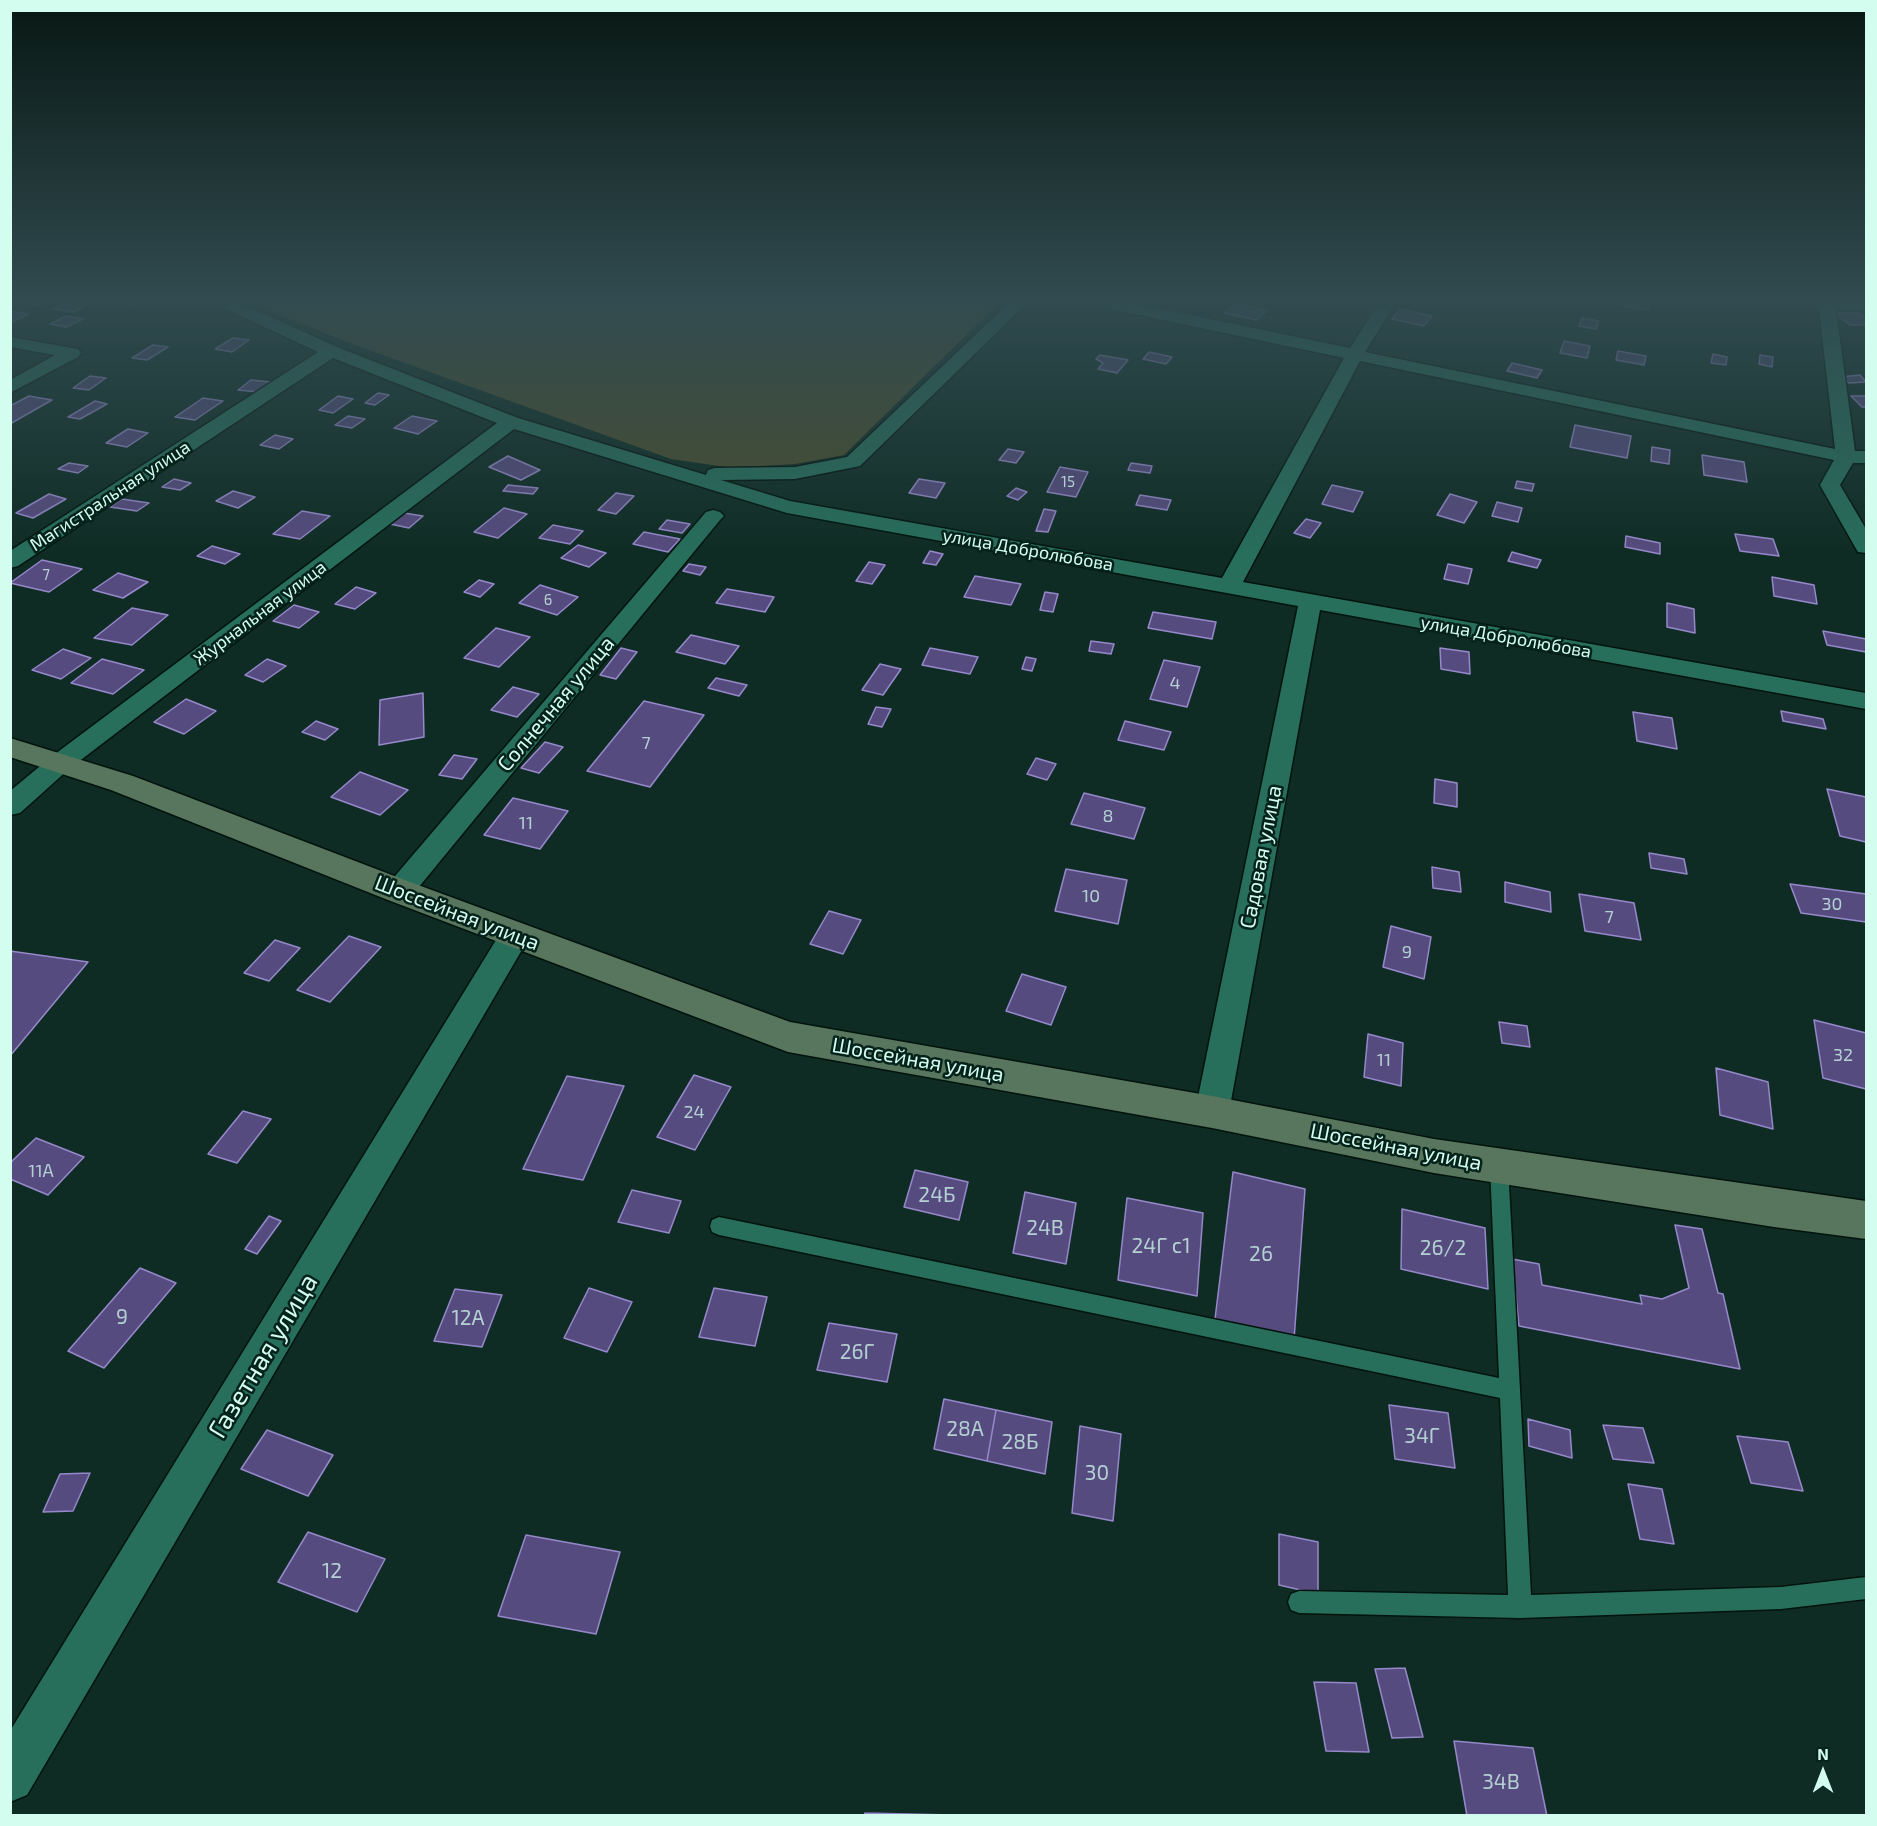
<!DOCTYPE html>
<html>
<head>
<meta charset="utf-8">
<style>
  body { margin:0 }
  #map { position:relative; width:1877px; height:1826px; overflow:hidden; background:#0f2c24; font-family:"Exo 2",sans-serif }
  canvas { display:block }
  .frame { position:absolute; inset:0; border:12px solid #d2fdef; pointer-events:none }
  .north { position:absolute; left:1793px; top:1742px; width:60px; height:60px; -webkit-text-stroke:4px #05221b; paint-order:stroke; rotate:0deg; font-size:16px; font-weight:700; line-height:24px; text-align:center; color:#d2fdef }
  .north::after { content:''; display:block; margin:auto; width:21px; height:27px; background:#d2fdef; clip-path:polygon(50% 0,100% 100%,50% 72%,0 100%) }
</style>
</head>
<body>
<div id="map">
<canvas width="1877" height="1826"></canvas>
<div class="frame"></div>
<div class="north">N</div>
</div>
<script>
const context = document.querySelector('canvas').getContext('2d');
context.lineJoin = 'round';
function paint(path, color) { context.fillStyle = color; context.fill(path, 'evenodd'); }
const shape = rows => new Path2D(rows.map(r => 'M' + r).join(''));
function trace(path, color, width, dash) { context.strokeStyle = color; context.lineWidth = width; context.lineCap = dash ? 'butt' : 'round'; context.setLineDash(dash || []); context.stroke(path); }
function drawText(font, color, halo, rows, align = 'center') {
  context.font = font + ' "Exo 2",sans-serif'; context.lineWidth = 5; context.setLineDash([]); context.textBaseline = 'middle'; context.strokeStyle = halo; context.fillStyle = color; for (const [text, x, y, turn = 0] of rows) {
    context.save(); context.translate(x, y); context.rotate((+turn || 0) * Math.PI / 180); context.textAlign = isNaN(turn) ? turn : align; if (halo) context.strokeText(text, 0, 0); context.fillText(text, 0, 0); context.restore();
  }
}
paint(shape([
  [239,299,1003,299,844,455,795,464,733,468,671,459,347,342]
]), '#4b4e2d');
const building = shape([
  [41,299,56,299,43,306,30,305,41,299],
  [70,299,83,299,93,301,73,312,53,309,70,299],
  [116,299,146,299,134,306,111,302,116,299],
  [1615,299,1650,303,1649,310,1614,304,1615,299],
  [1234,303,1267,310,1257,320,1224,313,1234,303],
  [1400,309,1432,316,1424,326,1392,319,1400,309],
  [10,311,29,314,10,323,10,311],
  [1835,313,1859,313,1866,318,1866,325,1850,325,1835,313],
  [67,316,83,319,66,327,50,324,67,316],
  [1582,318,1599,321,1596,329,1579,326,1582,318],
  [233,338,249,340,232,352,215,349,233,338],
  [1564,341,1590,346,1587,358,1560,353,1564,341],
  [153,345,168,347,147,360,132,358,153,345],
  [1618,351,1646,356,1644,365,1616,360,1618,351],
  [1149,352,1172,357,1166,364,1143,359,1149,352],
  [1713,354,1727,357,1726,365,1711,363,1713,354],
  [1100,355,1128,360,1117,373,1098,369,1103,363,1096,359,1100,355],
  [1760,355,1773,357,1772,367,1759,364,1760,355],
  [1512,363,1542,370,1537,378,1507,371,1512,363],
  [1860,375,1866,382,1849,383,1840,377,1860,375],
  [90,376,106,378,89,390,73,388,90,376],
  [251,380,270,382,258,392,238,390,251,380],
  [378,393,389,395,375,405,365,403,378,393],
  [29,396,52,400,10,424,10,406,29,396],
  [338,396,353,399,333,413,319,410,338,396],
  [1851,396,1866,396,1866,407,1862,407,1851,396],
  [203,398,223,401,195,420,175,417,203,398],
  [95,401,107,404,80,419,68,417,95,401],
  [348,416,365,419,352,428,335,425,348,416],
  [412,416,437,421,418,434,394,428,412,416],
  [1575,425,1631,436,1627,458,1570,447,1575,425],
  [128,429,148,433,127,447,106,443,128,429],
  [275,435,293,439,279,449,260,445,275,435],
  [1652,447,1670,450,1669,464,1651,461,1652,447],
  [1008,449,1024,452,1016,463,999,460,1008,449],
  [1702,455,1744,462,1747,482,1704,475,1702,455],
  [508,456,540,470,521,480,489,467,508,456],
  [69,463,88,466,78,473,58,469,69,463],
  [1131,463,1152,466,1150,473,1128,470,1131,463],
  [1060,467,1088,472,1076,497,1047,492,1060,467],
  [174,479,191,483,180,490,162,487,174,479],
  [919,479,945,483,936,498,909,493,919,479],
  [1517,481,1534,484,1532,491,1515,488,1517,481],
  [508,485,538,488,533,494,503,491,508,485],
  [1332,485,1363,492,1353,512,1322,504,1332,485],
  [1016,488,1027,492,1018,500,1007,496,1016,488],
  [233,491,255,497,238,508,216,501,233,491],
  [616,493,634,496,616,514,598,510,616,493],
  [49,494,66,499,33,518,16,513,49,494],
  [1450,494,1477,502,1464,523,1437,515,1450,494],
  [1140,495,1171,500,1167,510,1136,505,1140,495],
  [122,499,149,503,137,511,110,507,122,499],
  [1497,502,1522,508,1518,522,1492,516,1497,502],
  [504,508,527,514,498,538,474,532,504,508],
  [1044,509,1056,511,1048,532,1036,531,1044,509],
  [302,511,330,516,300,539,273,534,302,511],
  [404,513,423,516,409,528,390,524,404,513],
  [1306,519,1321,523,1310,538,1294,533,1306,519],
  [667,520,690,524,682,533,659,529,667,520],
  [553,525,583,531,570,544,539,538,553,525],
  [644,532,680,539,668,552,633,544,644,532],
  [1735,534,1773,539,1779,556,1740,551,1735,534],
  [1626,536,1660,543,1660,554,1625,547,1626,536],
  [578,545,606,553,589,567,561,558,578,545],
  [212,546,240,554,225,564,197,556,212,546],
  [930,551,943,554,936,565,923,563,930,551],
  [1512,552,1541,560,1537,568,1508,561,1512,552],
  [42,560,82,569,49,592,10,583,42,560],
  [869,562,885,565,872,584,856,581,869,562],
  [689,564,706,567,700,575,683,571,689,564],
  [1448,564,1472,569,1468,584,1444,579,1448,564],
  [118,573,148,582,123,598,93,590,118,573],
  [975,576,1021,584,1011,605,964,597,975,576],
  [1772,577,1814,585,1817,604,1774,596,1772,577],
  [479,580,494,584,480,597,464,592,479,580],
  [540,585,578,597,557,615,519,603,540,585],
  [356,587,376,593,355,609,335,604,356,587],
  [727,589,774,597,765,612,716,603,727,589],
  [1045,592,1058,594,1053,612,1040,610,1045,592],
  [1667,603,1694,609,1695,633,1667,627,1667,603],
  [294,605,319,612,299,628,273,621,294,605],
  [132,608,168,615,132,645,94,638,132,608],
  [1153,612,1216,622,1212,639,1148,628,1153,612],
  [496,628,530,637,499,667,464,658,496,628],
  [1823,631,1866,639,1866,652,1827,645,1823,631],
  [691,635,739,646,725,664,676,652,691,635],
  [1091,641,1114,644,1111,654,1089,651,1091,641],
  [621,648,637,652,616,679,600,675,621,648],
  [930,648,978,657,970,674,922,665,930,648],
  [1440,648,1469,652,1470,674,1441,669,1440,648],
  [63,649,91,658,61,679,32,670,63,649],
  [1026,657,1036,659,1032,671,1022,669,1026,657],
  [102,659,144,670,113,694,71,683,102,659],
  [267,659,286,666,263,682,245,675,267,659],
  [1164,660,1200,667,1187,707,1150,699,1164,660],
  [880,664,901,669,883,695,862,690,880,664],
  [716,678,747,685,739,696,708,688,716,678],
  [513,687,539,694,517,717,491,710,513,687],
  [423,693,424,737,379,745,380,700,423,693],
  [186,699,216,711,184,734,154,722,186,699],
  [644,701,704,715,650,787,587,771,644,701],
  [876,707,891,709,882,727,868,724,876,707],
  [1781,711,1823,719,1826,729,1783,721,1781,711],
  [1633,712,1672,718,1677,749,1637,741,1633,712],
  [316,721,338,729,325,740,302,732,316,721],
  [1125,721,1171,732,1164,750,1118,740,1125,721],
  [545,742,563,747,539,773,521,768,545,742],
  [454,755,477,759,462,779,439,775,454,755],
  [1036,758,1056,764,1047,780,1027,774,1036,758],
  [360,772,408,790,380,815,331,797,360,772],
  [1435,779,1457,783,1457,807,1434,803,1435,779],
  [1827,789,1866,797,1866,842,1840,836,1827,789],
  [1084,793,1145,808,1134,839,1071,824,1084,793],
  [513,798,568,811,540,849,484,835,513,798],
  [1649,853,1684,859,1687,874,1651,868,1649,853],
  [1432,867,1459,872,1461,892,1433,888,1432,867],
  [1066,869,1127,880,1118,924,1055,911,1066,869],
  [1505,882,1550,892,1551,912,1505,902,1505,882],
  [1790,884,1866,894,1866,922,1801,913,1790,884],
  [1579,894,1634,903,1641,940,1585,931,1579,894],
  [829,911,861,920,843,954,810,944,829,911],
  [1391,926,1431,937,1424,979,1383,967,1391,926],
  [349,936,381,947,330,1002,297,990,349,936],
  [275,940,300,948,269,981,244,973,275,940],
  [10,951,88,962,10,1056,10,951],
  [1022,974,1066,987,1051,1025,1006,1011,1022,974],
  [1814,1020,1866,1033,1866,1089,1823,1078,1814,1020],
  [1499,1022,1527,1026,1530,1047,1502,1043,1499,1022],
  [1368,1034,1403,1043,1401,1086,1364,1077,1368,1034],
  [1716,1068,1768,1082,1773,1129,1720,1115,1716,1068],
  [694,1075,731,1087,695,1150,657,1137,694,1075],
  [567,1076,624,1086,583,1180,523,1169,567,1076],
  [243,1111,271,1119,237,1163,208,1154,243,1111],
  [36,1138,84,1157,48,1195,10,1179,10,1163,36,1138],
  [915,1170,968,1182,959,1220,904,1207,915,1170],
  [1233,1172,1305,1189,1294,1340,1215,1319,1233,1172],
  [632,1190,681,1201,669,1233,618,1222,632,1190],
  [1025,1192,1076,1203,1066,1264,1013,1253,1025,1192],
  [1127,1198,1203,1213,1197,1296,1118,1280,1127,1198],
  [1402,1209,1485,1228,1488,1289,1401,1269,1402,1209],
  [269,1216,281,1221,257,1254,245,1249,269,1216],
  [1675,1225,1702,1229,1718,1293,1723,1294,1740,1369,1519,1326,1512,1259,1539,1264,1542,1285,1642,1304,1640,1295,1662,1299,1689,1288,1675,1225],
  [140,1268,176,1283,104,1368,68,1351,140,1268],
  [589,1288,632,1302,607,1352,564,1338,589,1288],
  [714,1288,767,1297,755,1346,699,1337,714,1288],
  [455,1289,502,1295,482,1347,434,1341,455,1289],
  [829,1323,897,1334,887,1382,817,1370,829,1323],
  [944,1399,996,1410,987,1461,934,1449,944,1399],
  [1389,1405,1448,1413,1455,1468,1395,1459,1389,1405],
  [996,1410,1052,1422,1045,1474,987,1461,996,1410],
  [1528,1419,1570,1430,1572,1458,1529,1446,1528,1419],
  [1603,1425,1643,1428,1654,1463,1613,1459,1603,1425],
  [1080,1426,1121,1434,1113,1521,1072,1513,1080,1426],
  [267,1430,333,1455,308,1496,241,1469,267,1430],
  [1737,1436,1788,1442,1803,1491,1751,1483,1737,1436],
  [90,1473,73,1511,43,1512,60,1474,90,1473],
  [1628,1484,1662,1489,1674,1544,1640,1539,1628,1484],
  [308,1532,385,1559,357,1612,278,1582,308,1532],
  [1279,1534,1318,1542,1318,1594,1279,1585,1279,1534],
  [526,1535,620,1552,596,1634,498,1616,526,1535],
  [1405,1668,1423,1737,1392,1738,1375,1669,1405,1668],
  [1314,1682,1356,1683,1369,1752,1326,1751,1314,1682],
  [1454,1741,1533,1748,1547,1816,1467,1816,1454,1741],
  [865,1813,951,1815,951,1816,864,1816,865,1813]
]);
paint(building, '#564b7e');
trace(building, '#9689cb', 1.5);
const lane = shape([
  [1499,1158,1505,1160,1508,1166,1531,1595,1781,1587,1866,1577,1866,1599,1781,1609,1520,1618,1299,1613,1291,1610,1288,1602,1291,1594,1299,1591,1508,1595,1500,1398,719,1235,712,1232,710,1226,712,1220,719,1217,1499,1378,1490,1166,1493,1160,1499,1158]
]);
const street = shape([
  [209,299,231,299,337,347,518,418,706,475,708,470,715,468,795,467,847,457,1013,299,1031,299,860,466,795,479,721,480,790,501,1222,578,1344,358,1087,304,1079,299,1113,299,1350,348,1382,299,1398,299,1365,352,1835,449,1819,308,1802,303,1800,300,1866,299,1866,309,1836,310,1855,451,1866,451,1866,463,1853,463,1840,485,1866,529,1866,553,1858,552,1855,547,1820,485,1834,460,1360,361,1243,582,1866,693,1866,709,1320,610,1229,1112,1224,1123,1212,1127,1200,1123,1195,1112,1298,606,787,513,514,429,69,769,20,813,10,815,10,791,51,757,497,423,333,358,18,566,10,568,10,551,318,352,211,302,209,299],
  [10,337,72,348,78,349,81,353,78,357,10,393,10,380,55,355,10,347,10,337],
  [713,510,720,512,724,516,720,520,409,899,399,902,389,899,384,891,389,883,706,512,713,510],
  [515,923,526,927,530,935,526,943,27,1795,10,1802,10,1731,504,927,515,923]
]);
const secondary = shape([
  [10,738,133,776,410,882,790,1022,1212,1096,1434,1139,1866,1201,1866,1239,1774,1227,1434,1173,1212,1128,788,1052,388,900,111,790,10,757,10,738]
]);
trace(lane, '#00140d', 3);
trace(street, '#00140d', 3);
trace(secondary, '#00140d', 3);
paint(lane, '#276e5b');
paint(street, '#276e5b');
paint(secondary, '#58765d');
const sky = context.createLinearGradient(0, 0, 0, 555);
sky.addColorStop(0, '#081814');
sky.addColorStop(0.54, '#314b50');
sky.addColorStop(1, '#314b5000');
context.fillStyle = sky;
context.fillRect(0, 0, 1877, 555);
drawText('15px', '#b3d0d3', null, [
  ["15",1068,482],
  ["7",46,575],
  ["6",548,600]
]);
drawText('18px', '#d2fdef', '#05221b', [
  ["Магистральная улица",110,496,-33],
  ["улица Добролюбова",1028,550,10],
  ["Журнальная улица",260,613,-37],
  ["улица Добролюбова",1506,637,10]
]);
drawText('18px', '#b3d0d3', null, [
  ["4",1175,683],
  ["7",646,743],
  ["8",1108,816],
  ["11",526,823],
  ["10",1091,896],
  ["30",1832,904],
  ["7",1609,917],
  ["9",1407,952],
  ["32",1843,1055],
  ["11",1384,1060],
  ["24",694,1112],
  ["11А",41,1171]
]);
drawText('21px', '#d2fdef', '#05221b', [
  ["Солнечная улица",556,704,-50],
  ["Садовая улица",1261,857,-79],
  ["Шоссейная улица",457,913,21],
  ["Шоссейная улица",918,1060,10],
  ["Шоссейная улица",1396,1147,11]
]);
drawText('21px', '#b3d0d3', null, [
  ["24Б",937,1195],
  ["24В",1045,1228],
  ["24Г с1",1161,1246],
  ["26/2",1443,1248],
  ["26",1261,1254],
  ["9",122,1317],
  ["12А",468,1318],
  ["26Г",857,1352],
  ["28А",965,1429],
  ["34Г",1422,1436],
  ["28Б",1020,1442],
  ["30",1097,1473],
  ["12",332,1571],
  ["34В",1501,1782]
]);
drawText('26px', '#d2fdef', '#05221b', [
  ["Газетная улица",263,1356,-59]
]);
</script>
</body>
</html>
